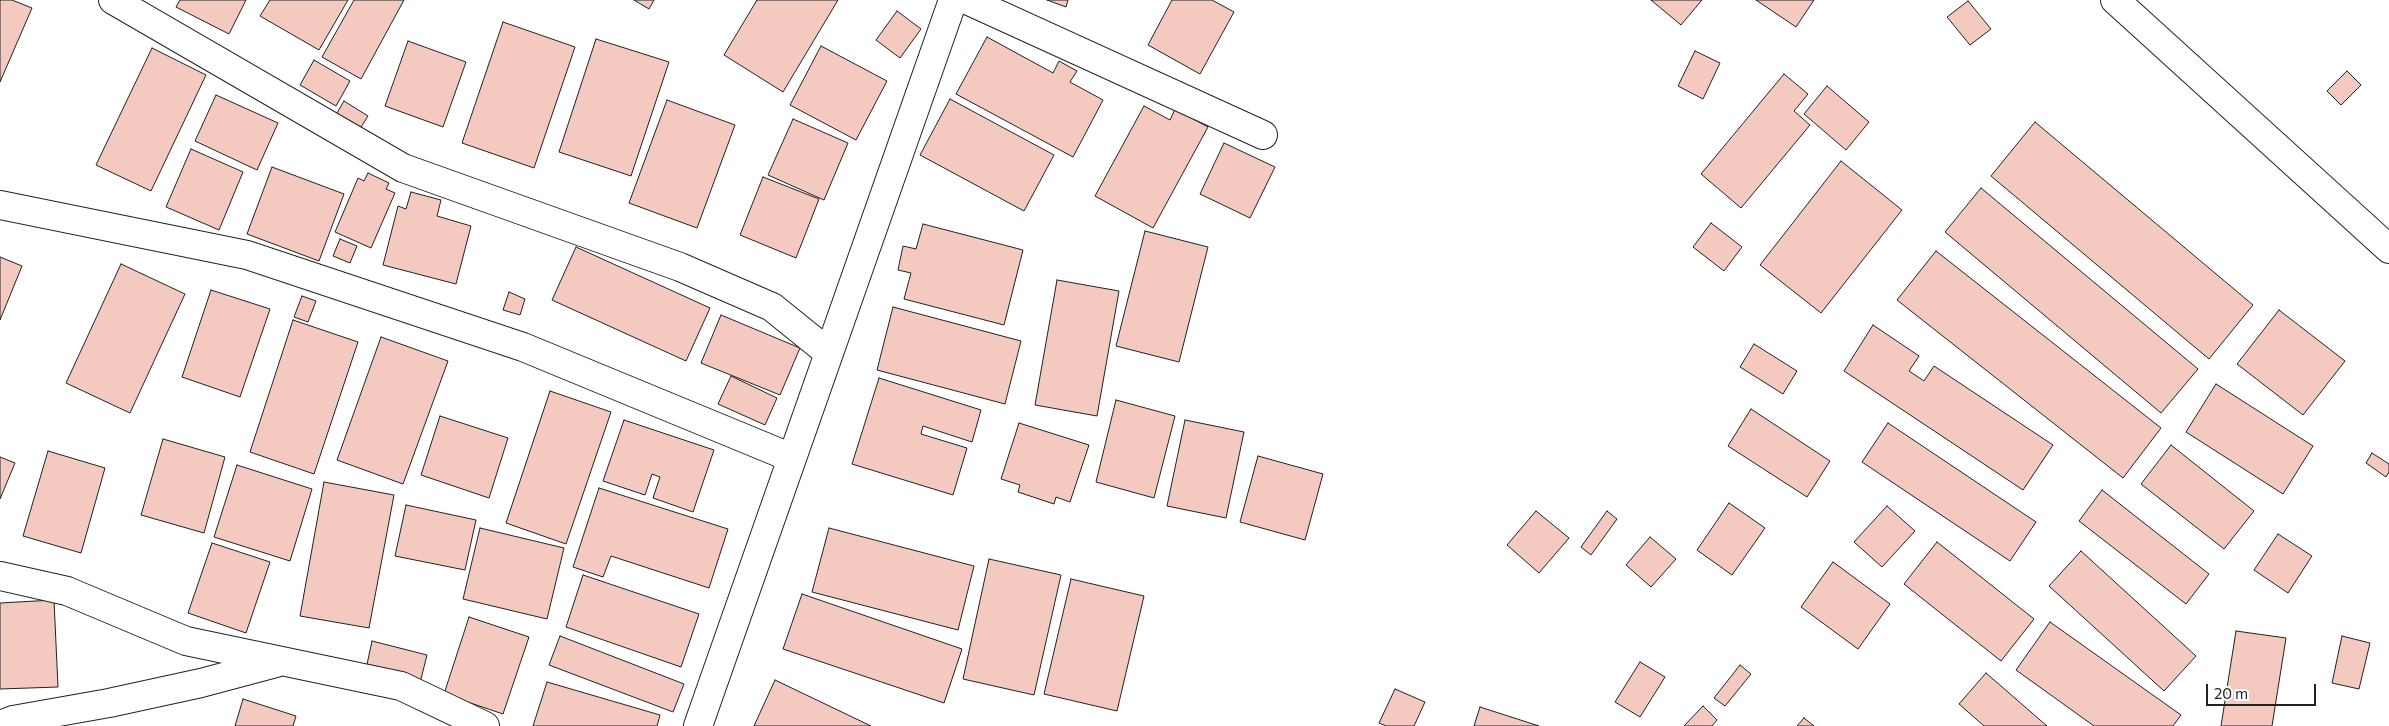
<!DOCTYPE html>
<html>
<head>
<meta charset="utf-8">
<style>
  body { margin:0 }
  #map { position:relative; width:2389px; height:726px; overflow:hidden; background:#fff; font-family:Commissioner,sans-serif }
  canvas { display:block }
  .scale { position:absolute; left:2206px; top:684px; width:110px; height:22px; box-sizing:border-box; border:2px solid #222; border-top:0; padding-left:6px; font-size:15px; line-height:18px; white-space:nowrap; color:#222; -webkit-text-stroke:4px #fff; paint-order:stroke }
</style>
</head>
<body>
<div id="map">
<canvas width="2389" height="726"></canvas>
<div class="scale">20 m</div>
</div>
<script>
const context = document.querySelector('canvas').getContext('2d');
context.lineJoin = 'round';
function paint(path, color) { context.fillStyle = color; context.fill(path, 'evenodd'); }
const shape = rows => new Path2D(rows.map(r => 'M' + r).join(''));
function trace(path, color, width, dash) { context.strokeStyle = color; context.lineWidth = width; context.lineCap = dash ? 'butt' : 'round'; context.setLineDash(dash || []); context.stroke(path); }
const building = shape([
  [0,0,12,0,32,8,0,82,0,0],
  [180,0,246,0,229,34,176,7,180,0],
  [270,0,348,0,319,50,260,16,270,0],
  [354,0,404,0,361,79,322,57,354,0],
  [634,0,654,0,649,9,634,0],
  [757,0,838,0,783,92,724,55,757,0],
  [1047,0,1068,0,1066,7,1047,0],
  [1172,0,1212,0,1234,12,1200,74,1148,45,1172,0],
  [1651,0,1702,0,1681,25,1651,0],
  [1756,0,1814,0,1796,27,1756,0],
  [1968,1,1991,29,1970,45,1947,17,1968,1],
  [897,11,921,29,900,58,876,40,897,11],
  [503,22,575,47,534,168,462,143,503,22],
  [987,37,1053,73,1059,61,1077,71,1070,82,1103,100,1073,157,956,94,987,37],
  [596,39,669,62,631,176,559,152,596,39],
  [408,41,466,62,443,127,385,106,408,41],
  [821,46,887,81,856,140,790,105,821,46],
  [152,48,206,75,151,191,96,165,152,48],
  [1695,51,1720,63,1703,99,1678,86,1695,51],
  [314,60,350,81,336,106,300,85,314,60],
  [2347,71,2361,85,2341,105,2327,91,2347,71],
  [1784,74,1808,94,1794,111,1810,125,1741,208,1701,174,1784,74],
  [1827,86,1869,122,1846,150,1804,114,1827,86],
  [216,95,278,123,257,170,195,141,216,95],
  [950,99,1054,155,1024,211,920,155,950,99],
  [667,100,735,125,697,228,629,203,667,100],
  [344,101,368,116,358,132,334,118,344,101],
  [1144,106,1170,120,1175,109,1208,127,1153,228,1095,196,1144,106],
  [793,119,848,143,824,200,768,175,793,119],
  [2035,122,2253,305,2209,359,1991,176,2035,122],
  [1224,143,1275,167,1250,218,1200,194,1224,143],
  [191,149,243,172,219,230,166,207,191,149],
  [1841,161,1902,210,1821,313,1760,265,1841,161],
  [272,167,344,194,319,261,247,234,272,167],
  [368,173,389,183,386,189,395,193,371,248,335,232,358,178,364,181,368,173],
  [763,177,819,199,796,258,740,235,763,177],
  [1981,188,2198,369,2161,413,1945,232,1981,188],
  [411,192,441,200,437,216,471,226,456,284,383,265,398,206,406,209,411,192],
  [1711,223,1742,247,1724,271,1693,247,1711,223],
  [923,224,1023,250,1004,325,904,299,911,273,898,270,903,246,916,249,923,224],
  [1145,231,1208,247,1179,362,1116,346,1145,231],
  [340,239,357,246,350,263,333,256,340,239],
  [576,247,710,308,686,361,552,300,576,247],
  [1936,251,2161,428,2123,478,1897,300,1936,251],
  [0,257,22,266,0,320,0,257],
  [121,264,185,294,130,413,66,383,121,264],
  [1057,280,1119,291,1097,416,1035,405,1057,280],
  [211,290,270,309,240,397,182,377,211,290],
  [509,292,525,299,520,315,503,310,509,292],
  [302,296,316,301,308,322,294,317,302,296],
  [893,307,1021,341,1005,404,877,370,893,307],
  [2279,310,2345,361,2303,415,2237,364,2279,310],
  [721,315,800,348,780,395,701,363,721,315],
  [293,320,358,342,314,474,250,452,293,320],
  [1873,325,1919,356,1909,371,1924,381,1934,366,2053,445,2023,490,1844,371,1873,325],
  [381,337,448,361,403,484,337,460,381,337],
  [1754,344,1797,371,1783,394,1740,367,1754,344],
  [731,376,777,398,765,425,718,404,731,376],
  [879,378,981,410,972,442,923,426,921,434,967,448,953,495,852,464,879,378],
  [2216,384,2313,446,2283,494,2186,432,2216,384],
  [550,391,611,412,566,544,506,523,550,391],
  [1116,400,1175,416,1154,498,1096,482,1116,400],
  [1751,409,1830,461,1807,497,1728,446,1751,409],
  [440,416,508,438,489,498,421,475,440,416],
  [624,420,714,450,693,512,653,498,660,477,652,474,645,495,603,481,624,420],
  [1185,420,1244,432,1226,518,1167,506,1185,420],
  [1019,423,1089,445,1070,502,1056,497,1054,504,1018,492,1020,485,1001,479,1019,423],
  [1888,423,2036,522,2010,561,1862,462,1888,423],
  [163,439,225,457,204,533,141,515,163,439],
  [2171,445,2254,511,2224,549,2141,484,2171,445],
  [48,451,105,468,81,553,23,536,48,451],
  [2372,453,2389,464,2389,472,2386,477,2366,463,2372,453],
  [1258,456,1323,474,1305,540,1240,522,1258,456],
  [0,457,15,463,0,499,0,457],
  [237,465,312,489,290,561,214,537,237,465],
  [324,482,394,495,369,628,300,616,324,482],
  [599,488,728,529,709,588,611,556,603,577,573,567,599,488],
  [2102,490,2209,574,2186,604,2079,521,2102,490],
  [1729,503,1765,528,1732,575,1697,550,1729,503],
  [406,505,476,520,465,570,395,556,406,505],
  [1887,506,1915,531,1882,567,1854,542,1887,506],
  [1536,511,1569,538,1539,573,1507,545,1536,511],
  [1607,511,1617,519,1591,555,1581,547,1607,511],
  [480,528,564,548,547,619,463,599,480,528],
  [829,528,974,566,958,630,812,592,829,528],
  [2278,534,2312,556,2288,593,2254,570,2278,534],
  [1650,537,1676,559,1651,587,1626,565,1650,537],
  [1937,542,2034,619,2001,661,1904,584,1937,542],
  [212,543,270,562,246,633,188,613,212,543],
  [2081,551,2196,656,2164,691,2049,586,2081,551],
  [989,559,1061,575,1034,695,963,679,989,559],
  [1833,562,1890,604,1858,649,1801,607,1833,562],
  [583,575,699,614,681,667,566,627,583,575],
  [1071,579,1144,596,1117,711,1044,694,1071,579],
  [802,594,962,649,944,703,783,649,802,594],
  [54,600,58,687,0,689,0,603,54,600],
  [469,617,529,637,503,714,444,694,469,617],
  [2050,622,2181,715,2173,726,2094,726,2016,670,2050,622],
  [2236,631,2286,638,2272,726,2221,726,2236,631],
  [560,636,684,684,673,712,549,665,560,636],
  [2342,636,2370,643,2359,689,2332,683,2342,636],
  [372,641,427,655,420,683,366,669,372,641],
  [1640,662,1665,677,1640,717,1615,702,1640,662],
  [1740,665,1751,674,1725,706,1714,698,1740,665],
  [1986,673,2047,726,1984,726,1959,704,1986,673],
  [775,680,871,726,754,726,775,680],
  [547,682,660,715,657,726,533,726,547,682],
  [1395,689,1425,702,1414,726,1386,726,1379,723,1395,689],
  [243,699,296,716,293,726,235,726,243,699],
  [1703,706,1717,720,1712,726,1684,726,1703,706],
  [1480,707,1539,726,1474,726,1480,707],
  [1804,718,1814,726,1797,726,1804,718]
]);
paint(building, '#f3c9c0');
trace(building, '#222', 1);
const street = shape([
  [113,0,403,168,680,267,772,307,829,353],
  [967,0,1263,135],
  [0,205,247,255,523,347,792,458],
  [0,576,67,591,186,641,401,686,485,726],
  [0,725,13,720,109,703,201,683,276,663],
  [698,726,953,0]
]);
const secondary = shape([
  [2115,0,2389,249]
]);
trace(street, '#222', 30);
trace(secondary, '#222', 30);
trace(street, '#fff', 28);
trace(secondary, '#fff', 28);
</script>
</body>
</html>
